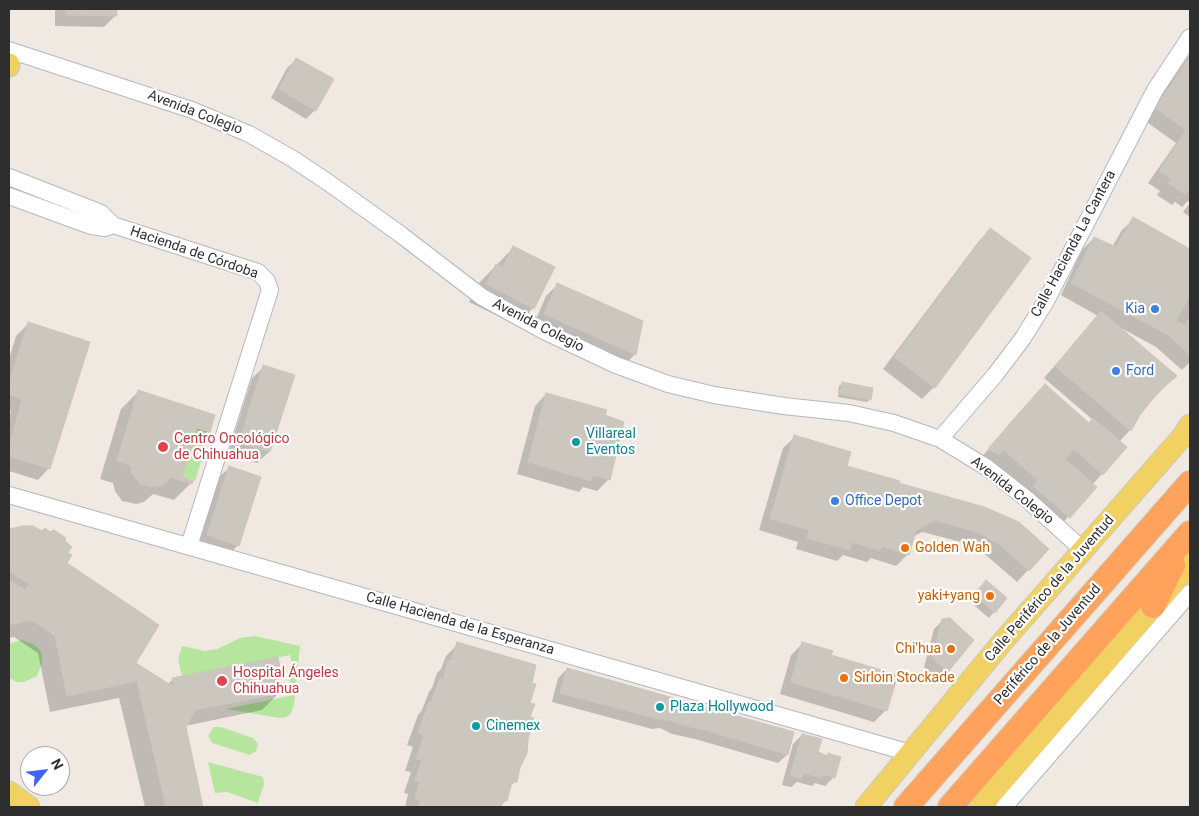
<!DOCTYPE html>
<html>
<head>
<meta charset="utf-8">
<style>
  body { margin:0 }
  #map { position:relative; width:1199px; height:816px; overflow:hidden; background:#efe9e1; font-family:Roboto,sans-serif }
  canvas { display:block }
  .frame { position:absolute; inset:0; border:10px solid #2e2e2e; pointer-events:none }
  .north { position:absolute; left:20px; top:746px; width:50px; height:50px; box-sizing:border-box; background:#fff; border:1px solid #ababab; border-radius:50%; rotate:61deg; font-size:14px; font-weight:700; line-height:20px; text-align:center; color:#2e2e2e }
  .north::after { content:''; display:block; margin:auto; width:18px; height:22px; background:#4264fb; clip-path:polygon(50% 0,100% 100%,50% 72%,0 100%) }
</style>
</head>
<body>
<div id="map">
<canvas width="1199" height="816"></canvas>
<div class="frame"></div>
<div class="north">N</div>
</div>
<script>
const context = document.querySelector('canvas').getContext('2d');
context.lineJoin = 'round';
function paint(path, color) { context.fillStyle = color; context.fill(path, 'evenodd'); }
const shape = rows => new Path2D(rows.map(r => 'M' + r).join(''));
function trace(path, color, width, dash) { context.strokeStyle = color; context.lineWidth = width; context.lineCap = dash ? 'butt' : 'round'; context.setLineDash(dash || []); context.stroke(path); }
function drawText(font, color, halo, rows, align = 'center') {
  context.font = font + ' Roboto,sans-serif'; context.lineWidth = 4.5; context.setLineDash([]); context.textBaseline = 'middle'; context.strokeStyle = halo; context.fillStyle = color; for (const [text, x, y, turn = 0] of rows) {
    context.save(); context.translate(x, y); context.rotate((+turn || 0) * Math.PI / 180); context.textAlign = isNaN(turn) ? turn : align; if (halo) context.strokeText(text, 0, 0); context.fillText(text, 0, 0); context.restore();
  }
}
paint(shape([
  [197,428,210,432,195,481,182,477],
  [255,636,300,646,294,705,291,713,286,717,279,718,226,709,293,695,289,679,295,677,290,655,182,676,178,659,182,646,205,651,217,649,240,638],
  [21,640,33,644,39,649,42,655,42,663,37,676,24,682,17,682,9,678,9,644],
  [214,727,221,727,253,738,258,744,256,751,250,755,212,743,208,736],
  [208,762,263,777,264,784,258,803,227,792,215,793]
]), '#b6e59e');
paint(shape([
  [55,9,116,9,116,15,104,27,55,26],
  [1190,54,1190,217,1183,212,1190,203,1188,201,1182,207,1175,202,1172,205,1157,195,1160,191,1148,183,1176,143,1144,120],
  [296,60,315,110,306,119,271,98,287,68],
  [1134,219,1190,251,1190,362,1182,370,1156,347,1121,328,1176,376,1154,396,1139,415,1130,430,1119,442,1125,448,1092,485,1095,487,1057,529,978,461,1045,385,1089,424,1093,420,1044,378,1098,316,1061,295,1082,250,1094,238,1112,247,1122,230],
  [990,229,934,387,922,399,883,369,979,241],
  [514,247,533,308,516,325,469,302,479,283],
  [557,285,635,354,624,366,533,326,546,296],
  [28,324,49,468,38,480,9,471,9,420,11,411,9,410,9,359,16,336],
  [264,367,269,452,257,463,228,454,252,378],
  [842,384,870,399,867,402,838,397,839,386],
  [138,392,208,431,191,448,189,448,180,478,191,483,174,500,153,494,144,502,136,504,122,501,115,491,113,483,100,479,121,409],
  [546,394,604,416,609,479,597,491,583,487,579,492,517,474,535,406],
  [795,437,845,467,898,484,984,508,1028,570,1017,582,987,556,965,543,922,532,913,537,908,554,896,566,871,558,867,562,843,555,837,561,796,549,798,542,759,530,783,448],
  [229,468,238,545,226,557,196,547,217,479],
  [14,528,32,528,66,554,65,564,134,663,168,684,173,679,281,677,276,682,279,693,262,710,185,726,202,807,145,807,119,698,50,712,38,653,14,637,9,638,9,531],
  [981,587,994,612,989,618,969,601],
  [943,620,973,641,938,680,924,667,934,629],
  [803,643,830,656,886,710,874,722,780,694,791,655],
  [458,644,529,704,528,718,515,781,510,787,506,800,500,807,405,807,408,794,404,793,411,772,405,771,413,747,407,745,418,715,422,710,429,692,432,688,437,673,441,669,446,656],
  [567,669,787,755,778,763,695,739,672,734,660,728,652,729,552,702,558,678],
  [802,735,816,753,827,757,829,755,834,777,825,786,815,783,812,786,797,782,791,787,782,785,793,744]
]), '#0003');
const building = shape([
  [66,9,117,9,117,16,66,15,66,9],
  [1190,57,1190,133,1155,108,1190,57],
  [296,58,334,79,316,111,279,89,296,58],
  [1186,130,1190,133,1190,193,1187,191,1185,194,1168,183,1171,179,1159,171,1186,130],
  [1133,217,1190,249,1190,355,1168,335,1071,283,1094,237,1116,247,1133,217],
  [990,228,1031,258,935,388,894,357,990,228],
  [513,246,555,267,534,309,486,284,496,264,503,267,513,246],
  [557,283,643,321,636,355,544,314,557,283],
  [1190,296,1190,317,1185,326,1176,320,1190,296],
  [1101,311,1177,376,1164,387,1151,401,1140,415,1131,431,1055,366,1101,311],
  [28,322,90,342,50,469,9,456,9,446,22,399,9,395,9,383,28,322],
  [263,365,295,375,270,452,239,442,263,365],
  [842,382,873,388,871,400,840,394,842,382],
  [1045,384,1089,423,1093,418,1127,447,1103,475,1074,449,1068,456,1019,413,1045,384],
  [138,390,215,415,210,432,197,428,182,477,193,481,192,484,171,477,163,485,154,487,140,484,132,473,130,465,117,461,138,390],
  [546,393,607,410,605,415,624,422,610,480,593,475,591,481,528,462,546,393],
  [1019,413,1068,456,1065,459,1097,487,1070,518,1033,486,1038,480,1003,450,999,455,988,449,1019,413],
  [794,435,851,452,847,466,900,481,880,551,852,542,850,550,807,538,809,530,770,519,794,435],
  [229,466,261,477,239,546,207,535,229,466],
  [899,483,984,507,1019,522,1049,549,1029,571,999,544,977,532,934,520,916,531,909,555,881,546,899,483],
  [23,526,33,526,42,531,45,528,50,532,54,530,66,538,65,541,72,547,68,553,72,555,67,563,159,625,136,663,174,687,172,678,278,657,282,677,277,679,281,693,195,710,186,727,203,807,166,807,137,681,67,696,55,636,32,620,9,625,9,580,25,590,29,584,9,571,9,529,23,526],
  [986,580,1007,598,995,613,974,595,986,580],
  [950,618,974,640,948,672,932,658,942,619,950,618],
  [457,642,536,665,532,683,536,684,530,703,535,704,530,717,534,718,528,739,527,753,520,768,517,782,512,782,507,801,503,800,501,807,418,807,420,799,415,799,419,782,415,781,422,760,416,759,424,735,418,733,429,702,431,703,440,678,443,679,448,660,451,660,457,642],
  [802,642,833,651,831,655,898,675,887,711,791,682,802,642],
  [567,668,794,732,788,755,705,730,682,725,669,720,662,720,560,693,567,668],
  [802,734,822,739,818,752,828,756,828,753,841,757,835,778,823,774,822,778,804,773,801,779,790,776,802,734]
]);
paint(building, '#cbc7bf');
trace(building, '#cbc5ba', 1);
const minor = shape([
  [9,50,192,110,249,134,293,159,329,183,400,234,482,297,544,331,616,365,668,384,714,395,784,406,849,413,894,423,940,439,986,467,1028,500,1083,550],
  [9,177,101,213,113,225,105,228,91,226,9,196],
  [113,225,258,272,267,281,270,290,189,546],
  [940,439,995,375,1023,338,1046,301,1155,90,1190,37],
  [9,495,910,753],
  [1004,807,1190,593]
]);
const major = shape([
  [9,64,9,66],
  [9,792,29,807],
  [866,807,1004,640,1183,436,1190,425],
  [980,807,1190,564]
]);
const highway = shape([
  [1153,606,1173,565],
  [906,807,1190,483],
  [950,807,1190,533]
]);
trace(minor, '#b4b7c1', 18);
trace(major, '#c9c9c9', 23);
trace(highway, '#c9c9c9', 26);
trace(minor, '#fff', 16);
trace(major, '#f2d163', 21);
trace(highway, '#ffa35c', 24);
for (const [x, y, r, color] of [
  [1155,309,5,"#3f7fe0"],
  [1116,371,5,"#3f7fe0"],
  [576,442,5,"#0f9aa8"],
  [163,447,6,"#e0444e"],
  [835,501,5,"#3f7fe0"],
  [905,548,5,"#e8710a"],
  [990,596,5,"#e8710a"],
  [951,649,5,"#e8710a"],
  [844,678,5,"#e8710a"],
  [222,681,6,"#e0444e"],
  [660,707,5,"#0f9aa8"],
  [476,726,5,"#0f9aa8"]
]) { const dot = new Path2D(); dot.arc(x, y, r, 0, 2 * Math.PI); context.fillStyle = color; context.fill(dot); trace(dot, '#fff', 2); }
drawText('14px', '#2e2e2e', '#fff', [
  ["Avenida Colegio",195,113,21],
  ["Calle Hacienda La Cantera",1074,244,-62],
  ["Hacienda de Córdoba",194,253,19],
  ["Avenida Colegio",538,326,27],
  ["Avenida Colegio",1012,491,38],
  ["Calle Periférico de la Juventud",1050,589,-49],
  ["Calle Hacienda de la Esperanza",460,624,16],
  ["Periférico de la Juventud",1048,645,-49]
]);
drawText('14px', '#366cbe', '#fff', [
  ["Kia",1145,309,"right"],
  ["Ford",1126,371],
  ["Office Depot",845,501]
], 'left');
drawText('14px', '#0d838f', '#fff', [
  ["Villareal",586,434],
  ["Eventos",586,450],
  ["Plaza Hollywood",670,707],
  ["Cinemex",486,726]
], 'left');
drawText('14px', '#be3a42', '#fff', [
  ["Centro Oncológico",174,439],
  ["de Chihuahua",174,455],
  ["Hospital Ángeles",233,673],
  ["Chihuahua",233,689]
], 'left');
drawText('14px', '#c56008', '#fff', [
  ["Golden Wah",915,548],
  ["yaki+yang",980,596,"right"],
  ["Chi'hua",941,649,"right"],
  ["Sirloin Stockade",854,678]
], 'left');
</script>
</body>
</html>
